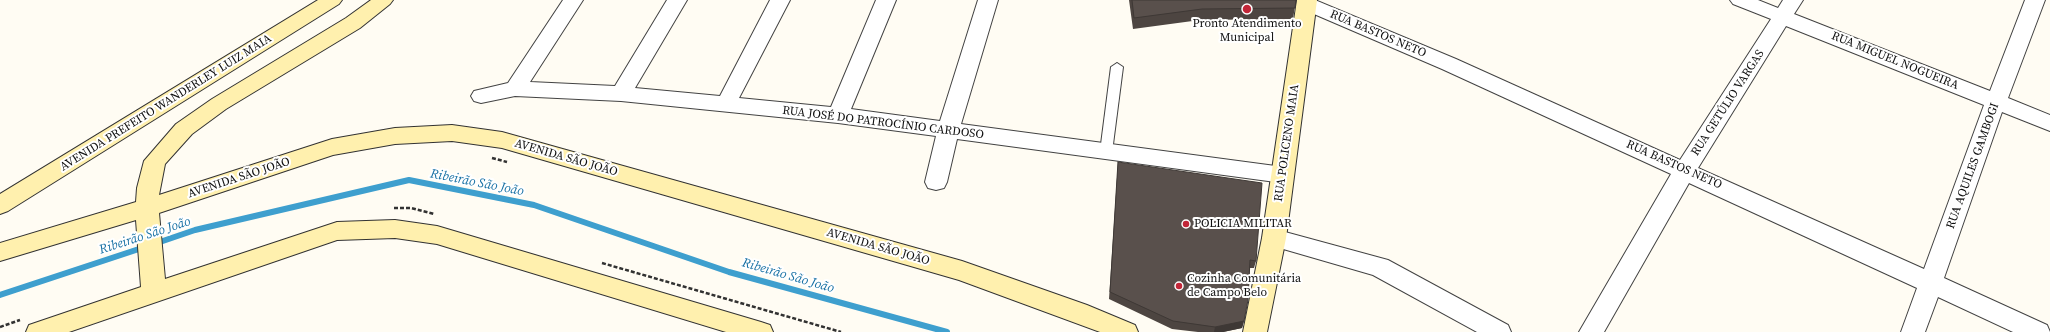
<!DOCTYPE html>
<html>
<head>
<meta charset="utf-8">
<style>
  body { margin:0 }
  canvas { display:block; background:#fffcf3 }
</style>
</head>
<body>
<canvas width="2050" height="332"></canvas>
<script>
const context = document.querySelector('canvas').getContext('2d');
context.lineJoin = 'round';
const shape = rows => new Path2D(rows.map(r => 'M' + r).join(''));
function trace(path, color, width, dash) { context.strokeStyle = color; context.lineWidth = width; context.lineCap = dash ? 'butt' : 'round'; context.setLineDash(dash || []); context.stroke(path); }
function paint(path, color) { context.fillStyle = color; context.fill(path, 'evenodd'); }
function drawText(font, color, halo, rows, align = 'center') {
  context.font = font + ' "Source Serif 4",serif'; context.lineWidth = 4; context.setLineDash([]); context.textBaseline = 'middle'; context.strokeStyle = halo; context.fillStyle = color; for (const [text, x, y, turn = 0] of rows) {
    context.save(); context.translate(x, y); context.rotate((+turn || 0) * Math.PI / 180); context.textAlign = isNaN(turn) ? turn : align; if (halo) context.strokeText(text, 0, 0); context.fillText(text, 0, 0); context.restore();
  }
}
trace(shape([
  [154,244,195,230,409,180,534,205,729,272,947,332],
  [0,295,145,247]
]), '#3e9fce', 6);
const lane = shape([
  [1117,63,1123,67,1112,152,1110,155,1106,156,1102,155,1100,152,1111,67,1117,63]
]);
const street = shape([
  [563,0,583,0,530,82,615,86,667,0,687,0,635,88,720,96,770,0,790,0,739,98,831,107,876,0,896,0,851,109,940,121,978,0,998,0,961,124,1283,167,1291,169,1294,175,1291,181,1283,183,957,139,947,182,944,188,936,190,928,188,925,182,936,136,838,123,621,101,515,96,481,103,474,101,471,96,474,91,508,83,563,0],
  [1300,0,1315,0,1456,59,1680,160,1771,19,1733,4,1730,0,1758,0,1778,8,1783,0,1803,0,1794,14,1990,91,2025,0,2045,0,2008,98,2050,115,2050,131,2002,112,1944,278,2047,325,2050,332,2013,332,1938,297,1925,332,1901,332,1917,288,1689,183,1604,332,1579,332,1671,174,1442,69,1300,8,1297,4,1300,0],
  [1786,26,1984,105,1924,269,1698,168,1786,26],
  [1274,229,1388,260,1508,325,1511,332,1477,332,1373,275,1266,244,1262,238,1266,232,1274,229]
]);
const secondary = shape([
  [318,0,342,0,339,4,8,211,0,214,0,194,318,0],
  [371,0,393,0,390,4,360,28,226,109,192,134,165,164,159,195,332,139,395,128,452,125,502,132,962,261,1087,305,1135,325,1138,332,1100,332,959,280,502,148,452,141,395,144,333,155,159,213,165,279,337,222,395,220,437,226,761,322,770,325,773,332,726,332,437,244,395,238,337,240,69,332,26,332,29,325,141,287,136,220,0,261,0,243,136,202,137,188,144,161,176,124,212,99,346,18,371,0],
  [1297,0,1317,0,1286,238,1267,332,1243,332,1262,238,1297,0]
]);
trace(lane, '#434343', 2);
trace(street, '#434343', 2);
trace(secondary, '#323232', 2);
trace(shape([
  [492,158,507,162],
  [394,208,411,208,434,214],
  [602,263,841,332],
  [0,327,20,320]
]), '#323232', 2.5, [4, 2]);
paint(lane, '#fff');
paint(street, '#fff');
paint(secondary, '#fff0ae');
paint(shape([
  [1129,0,1296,0,1293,19,1200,20,1133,29],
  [1118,162,1256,261,1254,268,1250,268,1244,321,1242,328,1223,332,1198,332,1172,329,1109,299]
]), '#4d4541');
paint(shape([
  [1244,321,1242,328,1223,332,1214,332,1215,327]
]), '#3e3835');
const building = shape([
  [1132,0,1296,0,1295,8,1202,9,1134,18,1132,0],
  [1118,162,1262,183,1256,261,1250,260,1248,300,1244,321,1215,327,1173,321,1110,292,1118,162]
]);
paint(building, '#59504c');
trace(building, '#3e3835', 1);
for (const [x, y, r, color] of [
  [1247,9,5,"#c22638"],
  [1186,224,4,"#c22638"],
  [1179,286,4,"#c22638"]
]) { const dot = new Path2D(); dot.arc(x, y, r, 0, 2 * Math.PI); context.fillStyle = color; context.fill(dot); trace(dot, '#fff', 1.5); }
drawText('12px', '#101010', '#fff', [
  ["Pronto Atendimento",1247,24,"center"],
  ["Municipal",1247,38,"center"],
  ["POLICIA MILITAR",1194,224],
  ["Cozinha Comunitária",1187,279],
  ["de Campo Belo",1187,293]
], 'left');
drawText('12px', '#101010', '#fff', [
  ["RUA BASTOS NETO",1378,34,23],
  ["RUA MIGUEL NOGUEIRA",1895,61,22],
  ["AVENIDA PREFEITO WANDERLEY LUIZ MAIA",166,103,-32],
  ["RUA GETÚLIO VARGAS",1728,103,-57],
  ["RUA JOSÉ DO PATROCÍNIO CARDOSO",883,123,7],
  ["RUA POLICENO MAIA",1287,143,-82],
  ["AVENIDA SÃO JOÃO",566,158,16],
  ["RUA BASTOS NETO",1674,165,24],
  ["RUA AQUILES GAMBOGI",1973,166,-70],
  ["AVENIDA SÃO JOÃO",239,178,-18],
  ["AVENIDA SÃO JOÃO",878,247,16]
]);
drawText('italic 13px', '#1770a4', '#fff', [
  ["Ribeirão São João",477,183,11],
  ["Ribeirão São João",145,236,-18],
  ["Ribeirão São João",788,276,16]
]);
</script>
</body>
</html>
